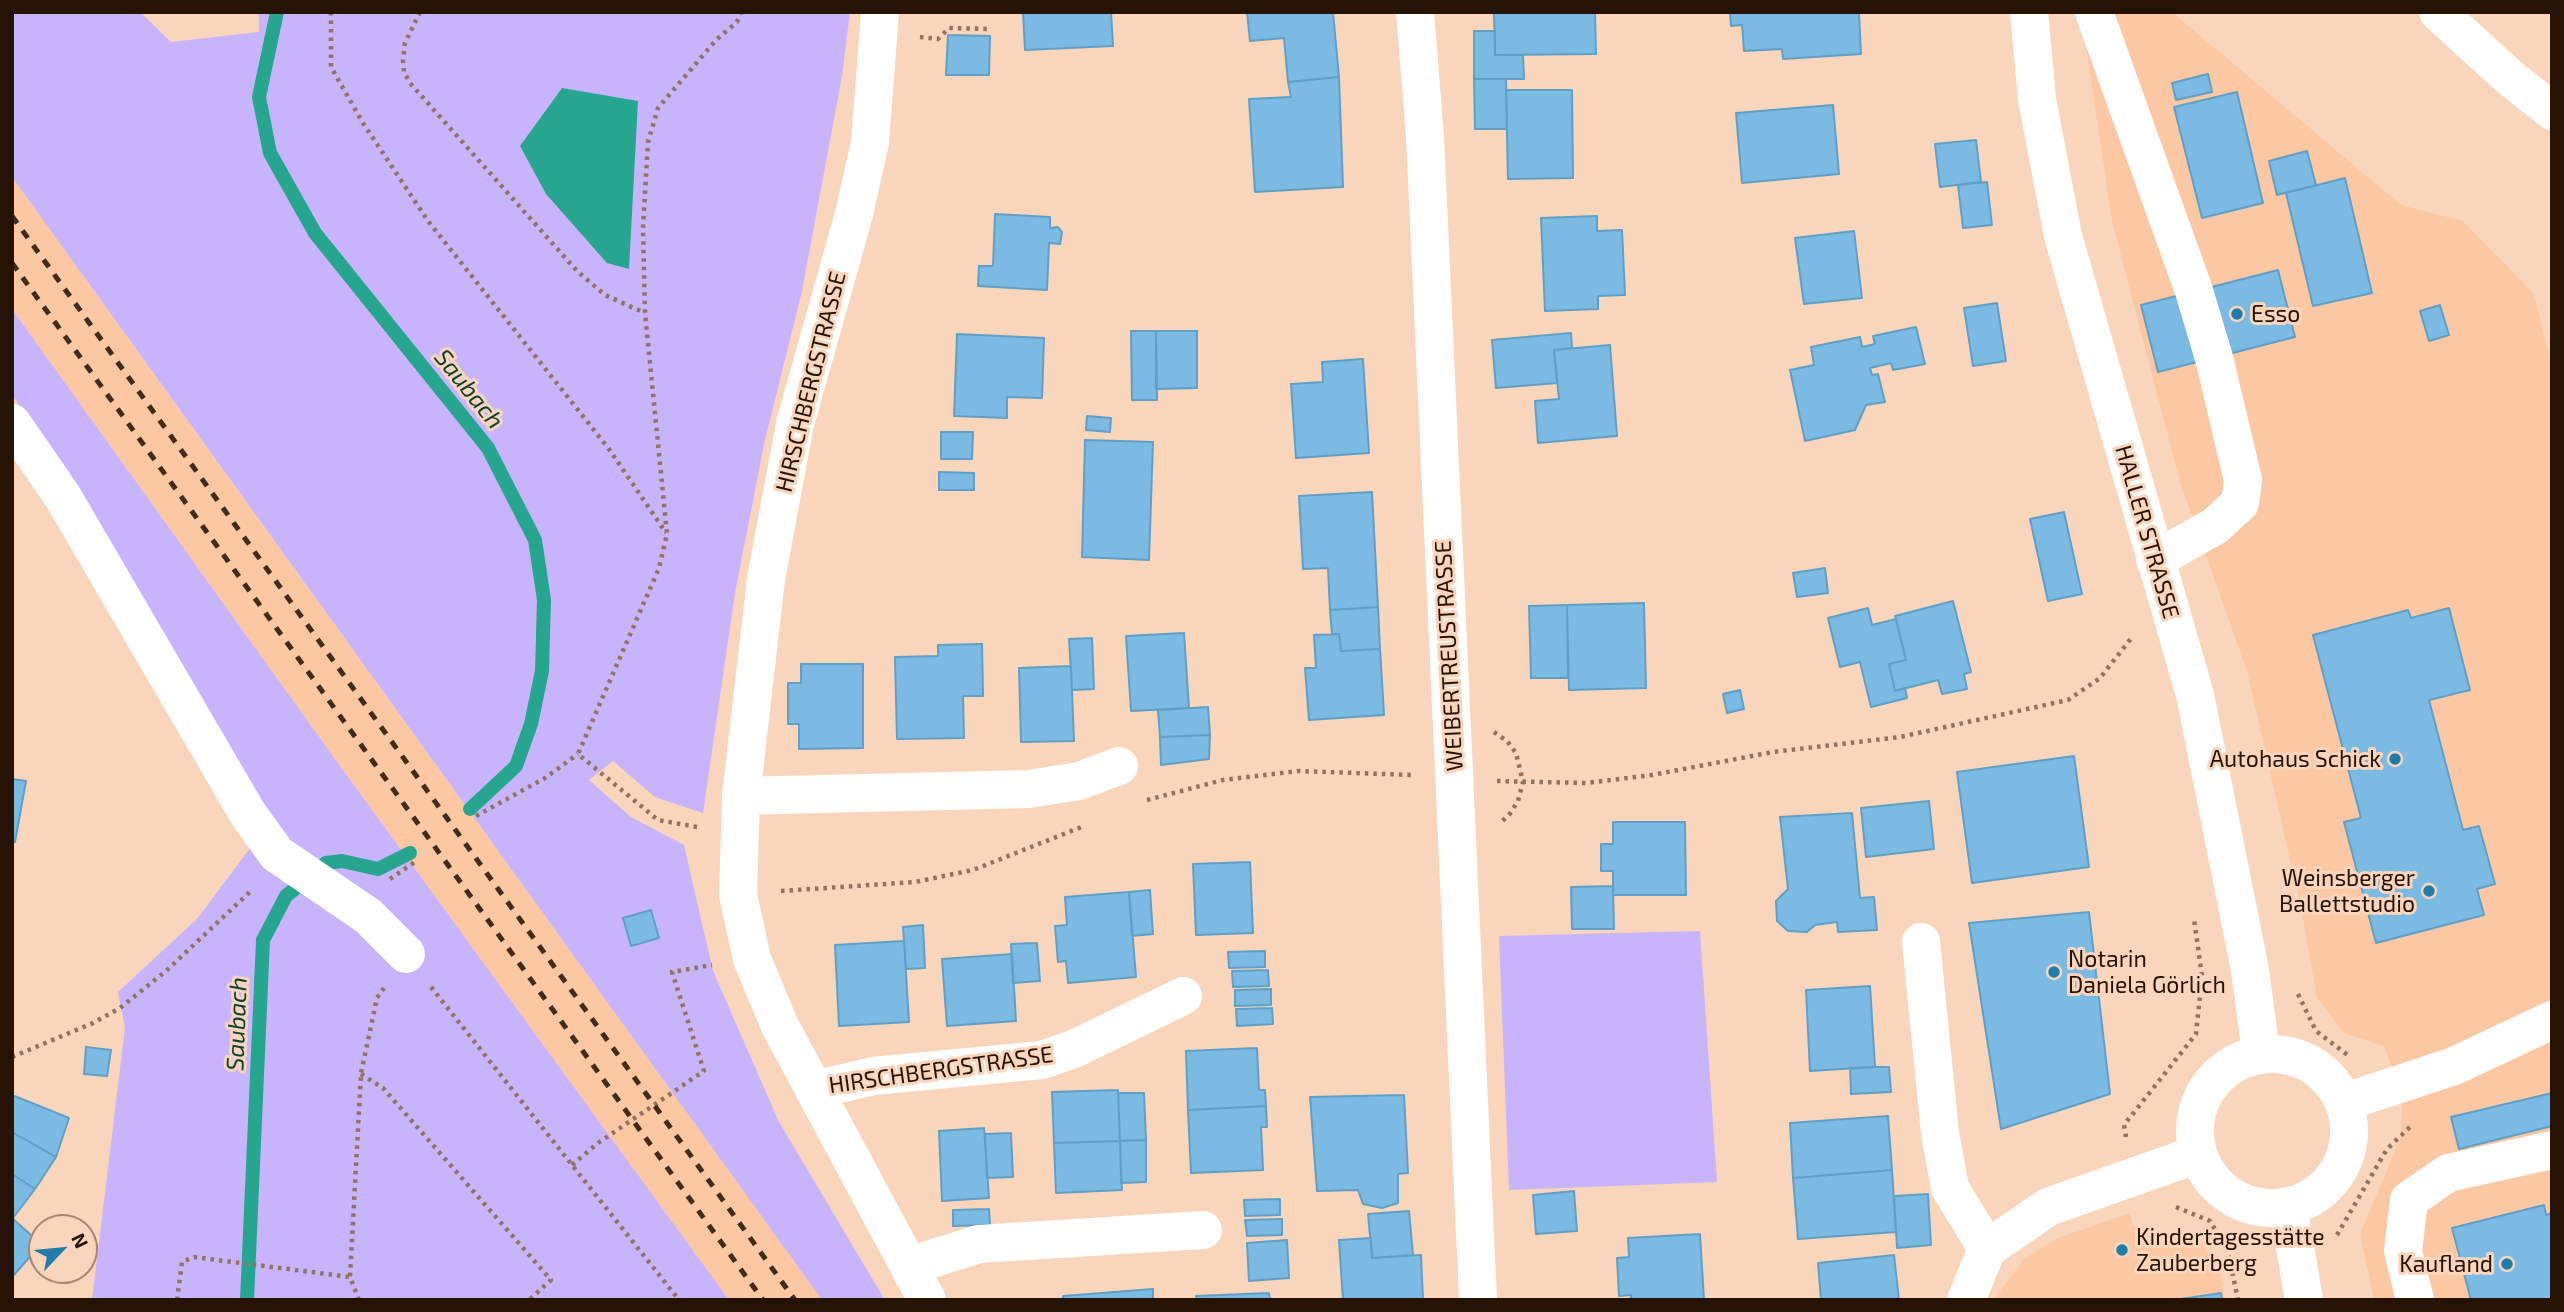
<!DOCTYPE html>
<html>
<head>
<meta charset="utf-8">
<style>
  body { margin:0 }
  #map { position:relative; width:2564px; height:1312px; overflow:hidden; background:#f9d5bc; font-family:"Exo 2",sans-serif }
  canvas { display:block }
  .frame { position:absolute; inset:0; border:14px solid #271303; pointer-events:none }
  .north { position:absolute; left:28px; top:1214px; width:70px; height:70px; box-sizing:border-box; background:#f9d5bc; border:2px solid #a58772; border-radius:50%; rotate:64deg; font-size:19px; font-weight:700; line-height:28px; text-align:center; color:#271303 }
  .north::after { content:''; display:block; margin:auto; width:24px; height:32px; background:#227caa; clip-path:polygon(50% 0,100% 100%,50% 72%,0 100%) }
</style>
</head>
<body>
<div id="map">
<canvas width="2564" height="1312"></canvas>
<div class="frame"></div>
<div class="north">N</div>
</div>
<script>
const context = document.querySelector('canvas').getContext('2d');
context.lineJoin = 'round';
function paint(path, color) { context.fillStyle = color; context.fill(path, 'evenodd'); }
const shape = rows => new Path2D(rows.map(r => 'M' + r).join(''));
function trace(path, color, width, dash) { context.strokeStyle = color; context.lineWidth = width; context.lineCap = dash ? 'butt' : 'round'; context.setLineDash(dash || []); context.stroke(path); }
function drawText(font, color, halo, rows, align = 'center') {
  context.font = font + ' "Exo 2",sans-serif'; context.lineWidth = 6; context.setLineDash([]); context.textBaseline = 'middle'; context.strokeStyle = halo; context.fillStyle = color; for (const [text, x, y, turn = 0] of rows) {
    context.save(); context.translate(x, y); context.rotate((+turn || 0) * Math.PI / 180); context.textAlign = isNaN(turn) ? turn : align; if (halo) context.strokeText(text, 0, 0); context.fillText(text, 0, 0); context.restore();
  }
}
paint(shape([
  [2087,12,2172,12,2401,205,2463,221,2534,294,2552,367,2552,1300,2374,1300,2360,1234,2401,1137,2402,1095,2384,1046,2344,1033,2317,998,2301,908,2247,671,2180,482,2112,221,2086,46],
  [12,177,165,390,822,1300,729,1300,335,759,12,309],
  [2130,1213,2133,1226,2202,1242,2220,1271,2225,1300,1993,1300,2024,1259,2058,1238]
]), '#fcc8a3');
paint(shape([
  [12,12,140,12,171,42,259,32,259,12,850,12,842,76,802,291,764,444,735,593,703,813,655,797,613,761,589,780,631,817,684,845,713,971,779,1122,885,1300,822,1300,12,177],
  [12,309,335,759,729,1300,92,1300,125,1027,118,992,197,919,268,824,67,474,12,395],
  [1700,931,1717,1182,1509,1190,1499,936]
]), '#c8b4fd');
paint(shape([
  [562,88,638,101,629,269,607,263,546,194,520,146]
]), '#26a68f');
trace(shape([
  [277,12,259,97,270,153,315,233,488,448,535,540,544,600,542,671,531,724,516,766,470,809],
  [247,1300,263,940,286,896,326,863,342,861,378,869,410,853]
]), '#26a68f', 14);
const building = shape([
  [1023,12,1111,12,1113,46,1025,50,1023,12],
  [1247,12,1333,12,1339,77,1288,82,1284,38,1250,41,1247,12],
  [1494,12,1595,12,1596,54,1495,55,1494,12],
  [1730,12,1859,12,1861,54,1783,59,1782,49,1744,51,1742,25,1731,26,1730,12],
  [1474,31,1495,31,1495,55,1523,55,1524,79,1474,79,1474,31],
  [948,35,990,36,989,75,946,75,948,35],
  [2208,74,2212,92,2176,100,2172,83,2208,74],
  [1339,77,1343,187,1255,192,1249,99,1291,97,1288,82,1339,77],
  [1474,79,1506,79,1507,129,1475,129,1474,79],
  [1506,90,1572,90,1573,178,1508,179,1506,90],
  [2237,92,2263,203,2202,218,2174,107,2237,92],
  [1833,105,1839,174,1742,183,1736,113,1833,105],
  [1976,140,1981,182,1940,187,1935,144,1976,140],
  [2307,151,2316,185,2277,195,2269,161,2307,151],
  [2345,178,2372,293,2313,306,2286,193,2345,178],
  [1987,182,1992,225,1963,228,1958,185,1987,182],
  [995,214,1050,217,1050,228,1058,227,1062,232,1060,244,1049,243,1047,290,978,286,979,266,993,266,995,214],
  [1597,216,1597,231,1622,230,1625,295,1598,296,1598,309,1545,311,1541,218,1597,216],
  [1854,231,1862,298,1804,304,1795,238,1854,231],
  [2278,270,2295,337,2158,372,2141,305,2278,270],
  [1997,303,2006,361,1973,366,1964,308,1997,303],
  [2440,305,2449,335,2429,341,2420,311,2440,305],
  [1916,327,1925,364,1893,370,1891,363,1870,368,1872,375,1878,374,1885,402,1866,405,1855,430,1805,441,1790,370,1814,365,1811,347,1860,337,1862,347,1875,344,1873,336,1916,327],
  [1131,331,1156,331,1157,400,1132,400,1131,331],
  [1156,331,1197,331,1197,388,1156,389,1156,331],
  [1571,333,1572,348,1554,350,1557,383,1496,388,1492,340,1571,333],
  [957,334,1044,338,1042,398,1007,397,1007,418,954,416,957,334],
  [1610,345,1617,436,1538,443,1535,401,1559,399,1554,350,1610,345],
  [1363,359,1369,453,1296,458,1291,384,1323,382,1322,362,1363,359],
  [1087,416,1111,418,1110,432,1086,430,1087,416],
  [941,432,973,432,972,459,941,459,941,432],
  [1085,440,1153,442,1149,560,1082,557,1085,440],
  [939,472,974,473,974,490,939,490,939,472],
  [1372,492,1378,607,1330,610,1328,568,1303,569,1299,496,1372,492],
  [2064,512,2082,594,2048,601,2030,519,2064,512],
  [1825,568,1828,593,1797,597,1793,573,1825,568],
  [1953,601,1971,672,1964,674,1967,689,1942,694,1938,680,1895,691,1889,664,1906,660,1895,616,1953,601],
  [1644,603,1646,688,1569,690,1567,605,1644,603],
  [1567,605,1568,678,1531,678,1529,606,1567,605],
  [1378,607,1380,649,1341,651,1339,634,1332,634,1330,610,1378,607],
  [1868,608,1872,625,1896,619,1906,660,1889,664,1895,691,1905,688,1907,698,1871,707,1860,662,1840,667,1828,618,1868,608],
  [2449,608,2470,690,2429,700,2463,830,2479,826,2495,884,2477,889,2484,915,2376,943,2344,822,2361,818,2313,635,2408,610,2411,618,2449,608],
  [1184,633,1189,708,1131,711,1126,636,1184,633],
  [1339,634,1341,651,1380,649,1384,715,1309,720,1305,668,1316,668,1314,635,1339,634],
  [1092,638,1094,689,1072,690,1069,639,1092,638],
  [982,644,983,696,963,696,964,738,897,739,895,657,938,656,938,645,982,644],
  [801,664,863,664,863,748,799,749,799,724,788,724,788,683,801,683,801,664],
  [1071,666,1074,741,1021,742,1019,668,1071,666],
  [1740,690,1744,709,1727,713,1723,694,1740,690],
  [1208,707,1210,735,1160,737,1158,710,1208,707],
  [1210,735,1209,759,1161,765,1160,737,1210,735],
  [2074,756,2089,867,1972,883,1957,772,2074,756],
  [12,779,26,781,15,842,12,842,12,779],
  [1929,801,1934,849,1866,857,1861,808,1929,801],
  [1852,813,1860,898,1874,897,1877,930,1838,932,1837,922,1815,925,1807,932,1788,931,1777,921,1776,901,1788,889,1780,817,1852,813],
  [1613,822,1685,822,1686,895,1613,895,1613,871,1601,871,1601,844,1613,844,1613,822],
  [1250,862,1253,933,1196,935,1193,864,1250,862],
  [1613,886,1614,929,1572,929,1571,887,1613,886],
  [1150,890,1153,934,1132,936,1129,892,1150,890],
  [1129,892,1136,977,1068,983,1066,961,1058,962,1055,926,1067,925,1065,897,1129,892],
  [651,910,659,938,631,946,623,918,651,910],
  [2089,912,2110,1094,2001,1129,1969,923,2089,912],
  [923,925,925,968,906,969,903,927,923,925],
  [904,941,909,1022,839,1026,835,945,904,941],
  [1037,943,1040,981,1013,983,1011,944,1037,943],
  [1265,951,1265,967,1229,968,1228,952,1265,951],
  [1012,954,1016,1021,947,1026,942,959,1012,954],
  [1268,970,1269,986,1233,987,1232,971,1268,970],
  [1870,986,1875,1067,1810,1071,1806,990,1870,986],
  [1271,989,1271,1005,1235,1006,1235,990,1271,989],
  [1272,1008,1273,1024,1237,1026,1236,1009,1272,1008],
  [86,1047,111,1050,107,1076,84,1074,86,1047],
  [1257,1048,1259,1090,1265,1090,1266,1106,1188,1110,1186,1051,1257,1048],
  [1875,1067,1889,1067,1891,1092,1851,1094,1850,1068,1875,1067],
  [1118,1090,1120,1141,1054,1143,1052,1092,1118,1090],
  [1118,1093,1144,1093,1146,1140,1120,1141,1118,1093],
  [2552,1093,2552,1126,2459,1149,2451,1117,2552,1093],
  [12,1095,69,1118,56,1157,12,1132,12,1095],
  [1404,1095,1408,1173,1398,1174,1398,1203,1382,1208,1363,1204,1358,1190,1317,1191,1310,1097,1404,1095],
  [1266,1106,1267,1127,1261,1127,1263,1170,1191,1173,1188,1110,1266,1106],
  [1888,1116,1892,1170,1793,1178,1790,1123,1888,1116],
  [984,1128,989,1198,942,1201,939,1131,984,1128],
  [12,1132,56,1157,35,1189,12,1174,12,1132],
  [1011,1133,1013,1177,987,1178,985,1134,1011,1133],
  [1146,1140,1146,1182,1121,1183,1120,1141,1146,1140],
  [1120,1141,1122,1190,1056,1193,1054,1143,1120,1141],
  [1892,1170,1896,1232,1798,1239,1793,1178,1892,1170],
  [12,1174,35,1189,13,1218,12,1217,12,1174],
  [1574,1191,1577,1231,1536,1234,1533,1195,1574,1191],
  [1928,1194,1931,1245,1897,1248,1894,1196,1928,1194],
  [1280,1199,1280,1215,1245,1216,1244,1200,1280,1199],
  [2544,1205,2546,1215,2552,1213,2552,1300,2471,1300,2452,1228,2544,1205],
  [989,1209,990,1225,953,1226,953,1210,989,1209],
  [1409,1211,1413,1255,1372,1258,1368,1214,1409,1211],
  [12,1218,41,1244,14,1275,12,1273,12,1218],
  [1282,1219,1282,1235,1247,1236,1245,1220,1282,1219],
  [1700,1234,1704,1300,1631,1300,1631,1295,1619,1296,1617,1258,1629,1257,1628,1238,1700,1234],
  [1371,1238,1372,1258,1421,1255,1423,1300,1343,1300,1339,1240,1371,1238],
  [1287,1240,1289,1278,1249,1281,1247,1243,1287,1240],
  [1894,1255,1899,1300,1821,1300,1818,1263,1894,1255],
  [1153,1289,1153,1300,1063,1300,1063,1296,1153,1289],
  [1269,1293,1270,1300,1197,1300,1196,1296,1269,1293],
  [2221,1293,2222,1300,2174,1300,2221,1293]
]);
paint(building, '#7bbbe3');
trace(building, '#609fc6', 2);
trace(shape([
  [331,12,331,67,363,123,428,221,609,449,666,533],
  [420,12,405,43,403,61,404,72,410,83,577,271,605,295,645,313],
  [920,37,938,39,949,28,991,29],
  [1494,732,1507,741,1516,753,1523,782,1518,801,1509,815,1499,824],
  [1497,781,1586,783,1652,775,1773,752,1900,737,2068,700,2100,678,2133,636],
  [1147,800,1223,780,1298,771,1412,775],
  [476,816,545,778,578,754],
  [697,827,658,820,578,754,659,568,667,534,645,313,643,228,648,142,658,108,716,40,737,22,741,12],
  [390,879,415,862],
  [781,891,915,882,973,870,1084,826],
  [431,987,679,1300],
  [2298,994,2316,1031,2349,1056],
  [12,1057,93,1023,120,1008,166,971,253,889],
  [361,1074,383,1088,551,1280,529,1300],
  [2126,1137,2124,1125,2196,1034,2202,976,2194,919],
  [572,1165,598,1143,704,1071,672,972,712,965],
  [2176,1207,2210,1221,2228,1252,2238,1300],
  [2337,1235,2387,1149,2410,1127],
  [177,1300,182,1262,194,1257,350,1277],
  [359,1300,350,1277,361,1073,377,998,384,988]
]), '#907460', 4.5, [3.5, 5]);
trace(shape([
  [880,12,870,142,854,214,795,424,766,579,741,796,738,895,752,959,779,1024,927,1300],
  [1415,12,1425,136,1478,1300],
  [2029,12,2037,99,2063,236,2195,695,2250,970,2261,1053],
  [2094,12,2194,291,2214,358,2243,480,2240,503,2215,526,2155,560],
  [2438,12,2508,76,2552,111],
  [12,423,63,497,248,814,277,854,368,916,406,954],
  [741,796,1029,789,1079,781,1119,766],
  [1921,942,1940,1133,1950,1188,1987,1249],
  '2195 1131a77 77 0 1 1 154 0a77 77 0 1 1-154 0Z',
  [814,1090,873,1076,1042,1060,1076,1048,1183,996],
  [2345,1102,2454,1066,2552,1020],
  [2288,1206,2304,1300],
  [909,1266,979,1244,1203,1230],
  [1966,1300,1987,1249,2048,1207,2198,1154],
  [2415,1300,2403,1251,2409,1200,2448,1173,2552,1150]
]), '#fff', 38);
trace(shape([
  [12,216,795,1300],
  [12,263,763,1300]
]), '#412b1a', 5, [9, 9]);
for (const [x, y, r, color] of [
  [2237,314,7,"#227caa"],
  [2395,759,7,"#227caa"],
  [2429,891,7,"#227caa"],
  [2054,972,7,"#227caa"],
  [2122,1250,7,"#227caa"],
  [2507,1264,7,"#227caa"]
]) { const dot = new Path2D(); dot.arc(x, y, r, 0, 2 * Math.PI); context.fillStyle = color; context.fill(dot); trace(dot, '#f9d5bc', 2.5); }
drawText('23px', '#271303', '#f9d5bc', [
  ["Esso",2251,314],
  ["Autohaus Schick",2381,759,"right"],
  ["Weinsberger",2415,878,"right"],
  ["Ballettstudio",2415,904,"right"],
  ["Notarin",2068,959],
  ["Daniela Görlich",2068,985],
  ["Kindertagesstätte",2136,1237],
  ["Zauberberg",2136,1263],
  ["Kaufland",2493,1264,"right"]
], 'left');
drawText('23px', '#271303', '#f9d5bc', [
  ["HIRSCHBERGSTRASSE",811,382,-76],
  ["HALLER STRASSE",2147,532,74],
  ["WEIBERTREUSTRASSE",1449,656,-93],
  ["HIRSCHBERGSTRASSE",941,1070,-8]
]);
drawText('italic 24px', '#0b4136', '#f9d5bc', [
  ["Saubach",469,389,51],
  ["Saubach",237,1024,-88]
]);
</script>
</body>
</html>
